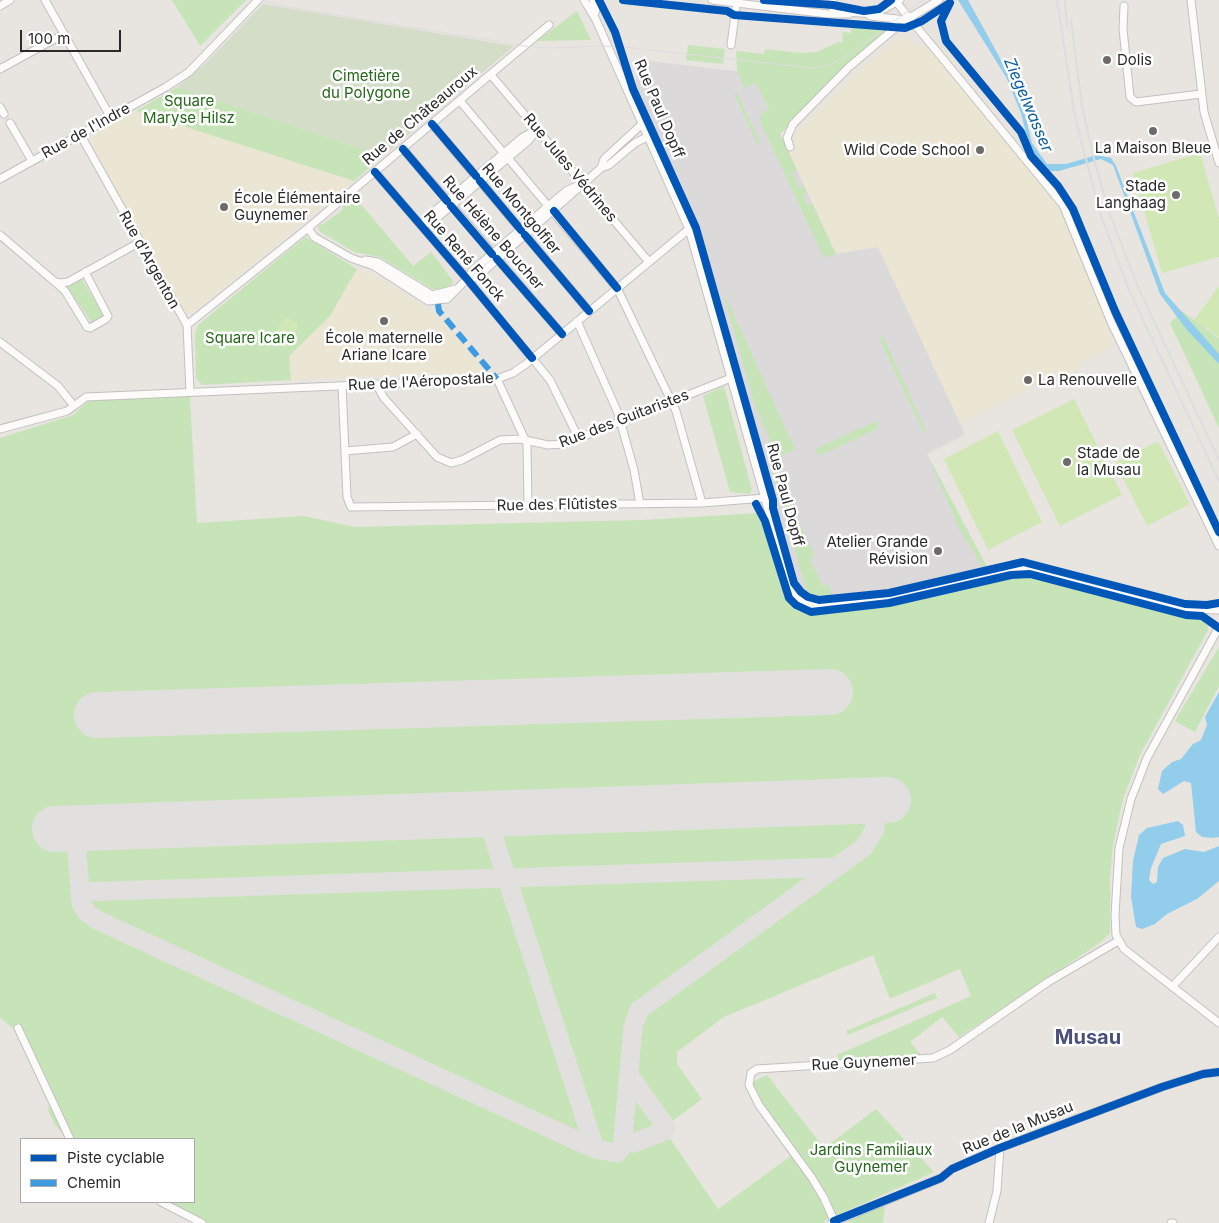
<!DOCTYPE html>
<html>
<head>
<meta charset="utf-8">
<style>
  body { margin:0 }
  #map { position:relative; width:1219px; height:1223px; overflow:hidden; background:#e8e5e0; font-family:Inter,sans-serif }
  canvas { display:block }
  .legend { position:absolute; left:20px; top:1138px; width:175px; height:65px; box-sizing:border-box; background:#fff; border:1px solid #aaa; margin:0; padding:6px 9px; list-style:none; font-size:15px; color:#2a2a2a }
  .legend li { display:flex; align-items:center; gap:10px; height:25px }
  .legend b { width:25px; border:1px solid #aaa }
  .scale { position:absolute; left:20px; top:30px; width:101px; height:22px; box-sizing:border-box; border:2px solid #2a2a2a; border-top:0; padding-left:6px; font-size:15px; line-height:18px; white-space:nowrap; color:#2a2a2a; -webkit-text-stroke:4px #fff; paint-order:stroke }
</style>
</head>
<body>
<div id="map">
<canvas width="1219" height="1223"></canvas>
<ul class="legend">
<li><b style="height:6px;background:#0057b8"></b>Piste cyclable</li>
<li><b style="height:6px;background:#3d9ce1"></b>Chemin</li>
</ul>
<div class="scale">100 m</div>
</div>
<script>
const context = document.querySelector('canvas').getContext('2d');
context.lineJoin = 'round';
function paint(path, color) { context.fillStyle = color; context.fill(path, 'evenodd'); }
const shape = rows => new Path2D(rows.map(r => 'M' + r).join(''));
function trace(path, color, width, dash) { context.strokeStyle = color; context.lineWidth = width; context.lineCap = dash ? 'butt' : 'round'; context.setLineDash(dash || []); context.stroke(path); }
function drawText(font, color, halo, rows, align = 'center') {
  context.font = font + ' Inter,sans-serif'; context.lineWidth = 5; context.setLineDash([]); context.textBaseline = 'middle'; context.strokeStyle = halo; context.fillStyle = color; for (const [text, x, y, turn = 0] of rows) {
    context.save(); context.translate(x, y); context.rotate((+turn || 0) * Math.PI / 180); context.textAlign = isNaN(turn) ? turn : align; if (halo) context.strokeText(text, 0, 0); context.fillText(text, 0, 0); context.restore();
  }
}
paint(shape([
  [641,60,776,76,766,103,836,254,878,246,960,423,965,435,927,454,987,567,889,590,834,597,814,597,800,588,703,242,690,208,634,88]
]), '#dcd9db');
paint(shape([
  [902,35,909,42,930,49,1058,206,1071,232,1115,345,1081,362,1082,367,1067,375,1065,370,960,423,878,247,836,254,785,143,862,68],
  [136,111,354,181,193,313,185,312,90,142,93,134],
  [357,269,368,272,437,314,489,372,291,380,289,356,330,316]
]), '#ebe5d4');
paint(shape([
  [172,0,246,0,200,46],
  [577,11,591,40,537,41],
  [852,24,890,28,890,30,780,134,797,170,792,172,799,188,804,186,807,193,803,195,808,206,812,203,836,254,827,258,822,254,760,121,761,113,769,109,756,83,745,88,737,71,736,51,764,54,765,49,801,53,817,52,838,42,842,43,843,32,851,33],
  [688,45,725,49,723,64,686,60],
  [177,87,383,156,354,181,136,111],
  [737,93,760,142,757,144,734,94],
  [354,196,413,266,431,252,454,282,445,290,432,289,380,257,354,252,319,231,318,226,325,223,342,210,343,204],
  [305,237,357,269,330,316,289,356,291,380,202,385,196,379,195,333,198,325],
  [81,278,104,315,92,323,67,287],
  [723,291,795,449,777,457,753,400],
  [1182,311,1219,339,1219,428,1170,323],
  [883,336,926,431,923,432,879,338],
  [724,386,752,490,750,494,730,492,703,396],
  [190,397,197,523,304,516,354,527,643,520,760,513,785,595,790,603,801,611,810,614,890,604,1021,575,1033,576,1186,617,1207,620,1208,630,1140,755,1123,799,1113,845,1110,876,1110,933,1101,942,959,1037,942,1017,910,1042,921,1055,868,1061,845,1069,837,1055,971,996,960,969,890,999,873,955,724,1017,677,1052,677,1064,702,1099,666,1126,665,1131,718,1209,792,1155,746,1085,767,1075,824,1148,876,1109,934,1172,842,1213,824,1221,825,1223,196,1223,157,1202,194,1202,194,1139,67,1139,55,1125,48,1110,50,1101,13,1028,0,1018,0,438,73,415,90,399],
  [876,421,879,428,819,456,815,449],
  [927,454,987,567,983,568,958,527],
  [771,462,815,556,810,559,823,586,828,584,834,597,819,598,807,594],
  [1219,647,1219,686,1195,732,1175,721],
  [935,993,937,998,848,1035,846,1031],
  [885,1206,883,1223,849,1223,850,1218]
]), '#c7e4b8');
paint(shape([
  [263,4,514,46,383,156,177,87,208,61]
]), '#d3ddc7');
paint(shape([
  [1200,153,1219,218,1219,257,1162,273,1133,173],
  [1219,286,1219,338,1194,320],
  [284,317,299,324,287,348,272,341],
  [1074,399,1122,495,1060,526,1012,430],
  [998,431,1042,522,988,550,944,459],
  [1158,441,1190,504,1147,526,1115,463]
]), '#d1e8b6');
paint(shape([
  [958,0,968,0,1006,69,1025,115,1032,143,1047,164,1066,164,1097,155,1111,158,1116,166,1165,293,1219,354,1219,364,1187,330,1160,294,1113,165,1101,159,1059,171,1047,171,1037,162,1030,149,1021,113,1006,77],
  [1219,692,1219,837,1212,838,1202,837,1196,832,1191,783,1184,781,1163,794,1158,789,1162,771,1172,762,1181,759,1193,744,1201,740,1207,725,1205,717],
  [1178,821,1183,825,1185,836,1161,844,1151,868,1149,880,1153,884,1157,882,1158,867,1163,858,1185,849,1204,852,1219,846,1219,881,1197,899,1167,914,1155,924,1142,929,1136,927,1131,897,1133,861,1139,835,1147,828]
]), '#92cdeb');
trace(shape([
  [486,814,595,1149],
  [75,828,81,903,87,913,97,920,595,1149,617,1153,626,1142],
  [80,892,838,867],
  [629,1075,666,1127],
  [665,1131,633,1143,626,1142,623,1138,633,1027,639,1010,864,847,875,829,874,800]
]), '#e2e0df', 19);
trace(shape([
  [97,715,830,692],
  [55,829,888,800]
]), '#e2e0df', 46);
const minor = shape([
  [45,0,111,118],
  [584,0,596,20,689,229,787,577,792,590,798,598,815,606,888,598,1025,568,1183,609,1219,610],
  [593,0,596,10,594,16],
  [712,0,828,14,849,14],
  [1191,0,1204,112,1219,163],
  [897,3,1063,205,1111,322,1219,546],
  [0,6,10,0],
  [1124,6,1123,29,1130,97,1136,102,1201,94],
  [833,11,833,0],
  [845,12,875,14,900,0],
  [870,16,906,20,939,0],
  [731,45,737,0],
  [0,69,64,34],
  [491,75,649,262],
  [460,101,617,288,676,411,702,503],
  [0,107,4,114],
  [10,123,32,161],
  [432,124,589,311],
  [641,125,604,159,601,168,609,165,635,143,647,137],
  [538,129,528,141,451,206,432,222,421,226,430,215,523,137,538,129],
  [80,134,187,325,190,392],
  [790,147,787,138,793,124,849,67,894,29,895,20],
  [403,149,562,334],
  [375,172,467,279,550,380,579,439],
  [0,179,166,87,189,72,258,0],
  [583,183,566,191,472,271,467,279,477,277,601,168],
  [308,228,314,237,351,258,374,266,428,301,447,299,467,279],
  [0,235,55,282,60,283,68,282,140,242],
  [365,260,378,262,432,295,456,289],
  [55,282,65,291,87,327,90,328,106,319,108,316,85,272],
  [577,321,618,413,634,470,640,504],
  [187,325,308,228,549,25],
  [0,342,58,386,74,406,86,397,497,379,513,373,526,364,689,229],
  [497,379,527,444,528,505],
  [376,384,384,398,437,457,451,463,462,460,500,440,520,439,548,445,564,444,731,378],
  [342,386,347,497,351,507,702,503,765,498],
  [0,429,67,411,74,406],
  [345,451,393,447,417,434],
  [1219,627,1147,758,1131,799,1119,848,1115,915,1116,935,1124,949,1219,1023],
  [1172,987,1219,937],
  [18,1028,70,1139],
  [161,1202,202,1223],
  [832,1223,941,1178,952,1169,1000,1148,1162,1087,1203,1074,1219,1072],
  [835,1223,824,1198,812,1178,759,1105,749,1085,751,1073,757,1069,933,1058,950,1050,1048,982,1118,941],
  [989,1223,997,1191,1000,1148],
  [1171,1223,1173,1223]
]);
trace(minor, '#c2c1c1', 9);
trace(minor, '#fcfbfa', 7);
trace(shape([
  [262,0,277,5,525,46,548,48,600,46,623,47,812,68,827,66,844,58,923,0]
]), '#dddcde', 1);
trace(shape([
  [1057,0,1075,117,1100,213,1129,290,1219,481],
  [1065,0,1067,27],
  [1071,20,1082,105,1093,155,1108,209,1138,287,1219,460]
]), '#dddcde', 2);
trace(shape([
  [438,304,439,311,497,379]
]), '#3d9ce1', 6, [12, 6]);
trace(shape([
  [599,0,615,32,633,89,696,228,773,500,773,508,794,583,801,592,808,597,819,600,889,593,1023,562,1185,604,1207,605,1219,603],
  [623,0,727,11,734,15,905,28,922,21,948,4],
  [764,0,833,5,864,11,879,9,891,0],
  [950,3,941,21,946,41,1021,132,1031,156,1058,186,1073,209,1115,311,1219,532],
  [432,124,476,176],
  [403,149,447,201],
  [375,172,467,279,532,358],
  [480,181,521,230],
  [451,206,492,254],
  [554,211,617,288],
  [525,235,589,311],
  [497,259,562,334],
  [756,504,765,521,789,598,796,605,811,612,889,603,1011,575,1030,574,1186,615,1202,616,1219,628],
  [834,1221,941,1178,952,1169,1000,1148,1162,1087,1203,1074,1219,1072]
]), '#0057b8', 8);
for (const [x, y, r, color] of [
  [1107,60,5,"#6c6b6a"],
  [1153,131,5,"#6c6b6a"],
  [980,150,5,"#6c6b6a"],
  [1176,195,5,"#6c6b6a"],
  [224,207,5,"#6c6b6a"],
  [384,321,5,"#6c6b6a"],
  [1028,380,5,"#6c6b6a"],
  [1067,462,5,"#6c6b6a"],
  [938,551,5,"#6c6b6a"]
]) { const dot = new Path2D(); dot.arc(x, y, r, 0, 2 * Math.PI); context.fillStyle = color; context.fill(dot); trace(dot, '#fff', 2); }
drawText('15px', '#2a2a2a', '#fff', [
  ["Dolis",1117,60],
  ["La Maison Bleue",1153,148,"center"],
  ["Wild Code School",970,150,"right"],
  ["Stade",1166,186,"right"],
  ["Langhaag",1166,203,"right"],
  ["École Élémentaire",234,198],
  ["Guynemer",234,215],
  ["École maternelle",384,338,"center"],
  ["Ariane Icare",384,355,"center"],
  ["La Renouvelle",1038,380],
  ["Stade de",1077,453],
  ["la Musau",1077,470],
  ["Atelier Grande",928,542,"right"],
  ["Révision",928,559,"right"]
], 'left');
drawText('15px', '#246819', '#fff', [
  ["Cimetière",366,76],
  ["du Polygone",366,93],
  ["Square",189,101],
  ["Maryse Hilsz",189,118],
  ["Square Icare",250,338],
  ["Jardins Familiaux",871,1150],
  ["Guynemer",871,1167]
]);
drawText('15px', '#2a2a2a', '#fff', [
  ["Rue Paul Dopff",659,109,67],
  ["Rue de Châteauroux",420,116,-40],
  ["Rue de l'Indre",86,131,-29],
  ["Rue Jules Védrines",570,168,50],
  ["Rue Montgolfier",521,209,50],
  ["Rue Hélène Boucher",493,233,49],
  ["Rue René Fonck",464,256,49],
  ["Rue d'Argenton",149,260,61],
  ["Rue de l'Aéropostale",421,382,-3],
  ["Rue des Guitaristes",624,419,-21],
  ["Rue Paul Dopff",785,495,75],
  ["Rue des Flûtistes",557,505,-1],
  ["Rue Guynemer",864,1063,-3],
  ["Rue de la Musau",1018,1128,-22]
]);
drawText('italic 16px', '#0c609c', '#fff', [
  ["Ziegelwasser",1028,105,67]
]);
drawText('bold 20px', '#4a4f7b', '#fff', [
  ["Musau",1088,1038]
]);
</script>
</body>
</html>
